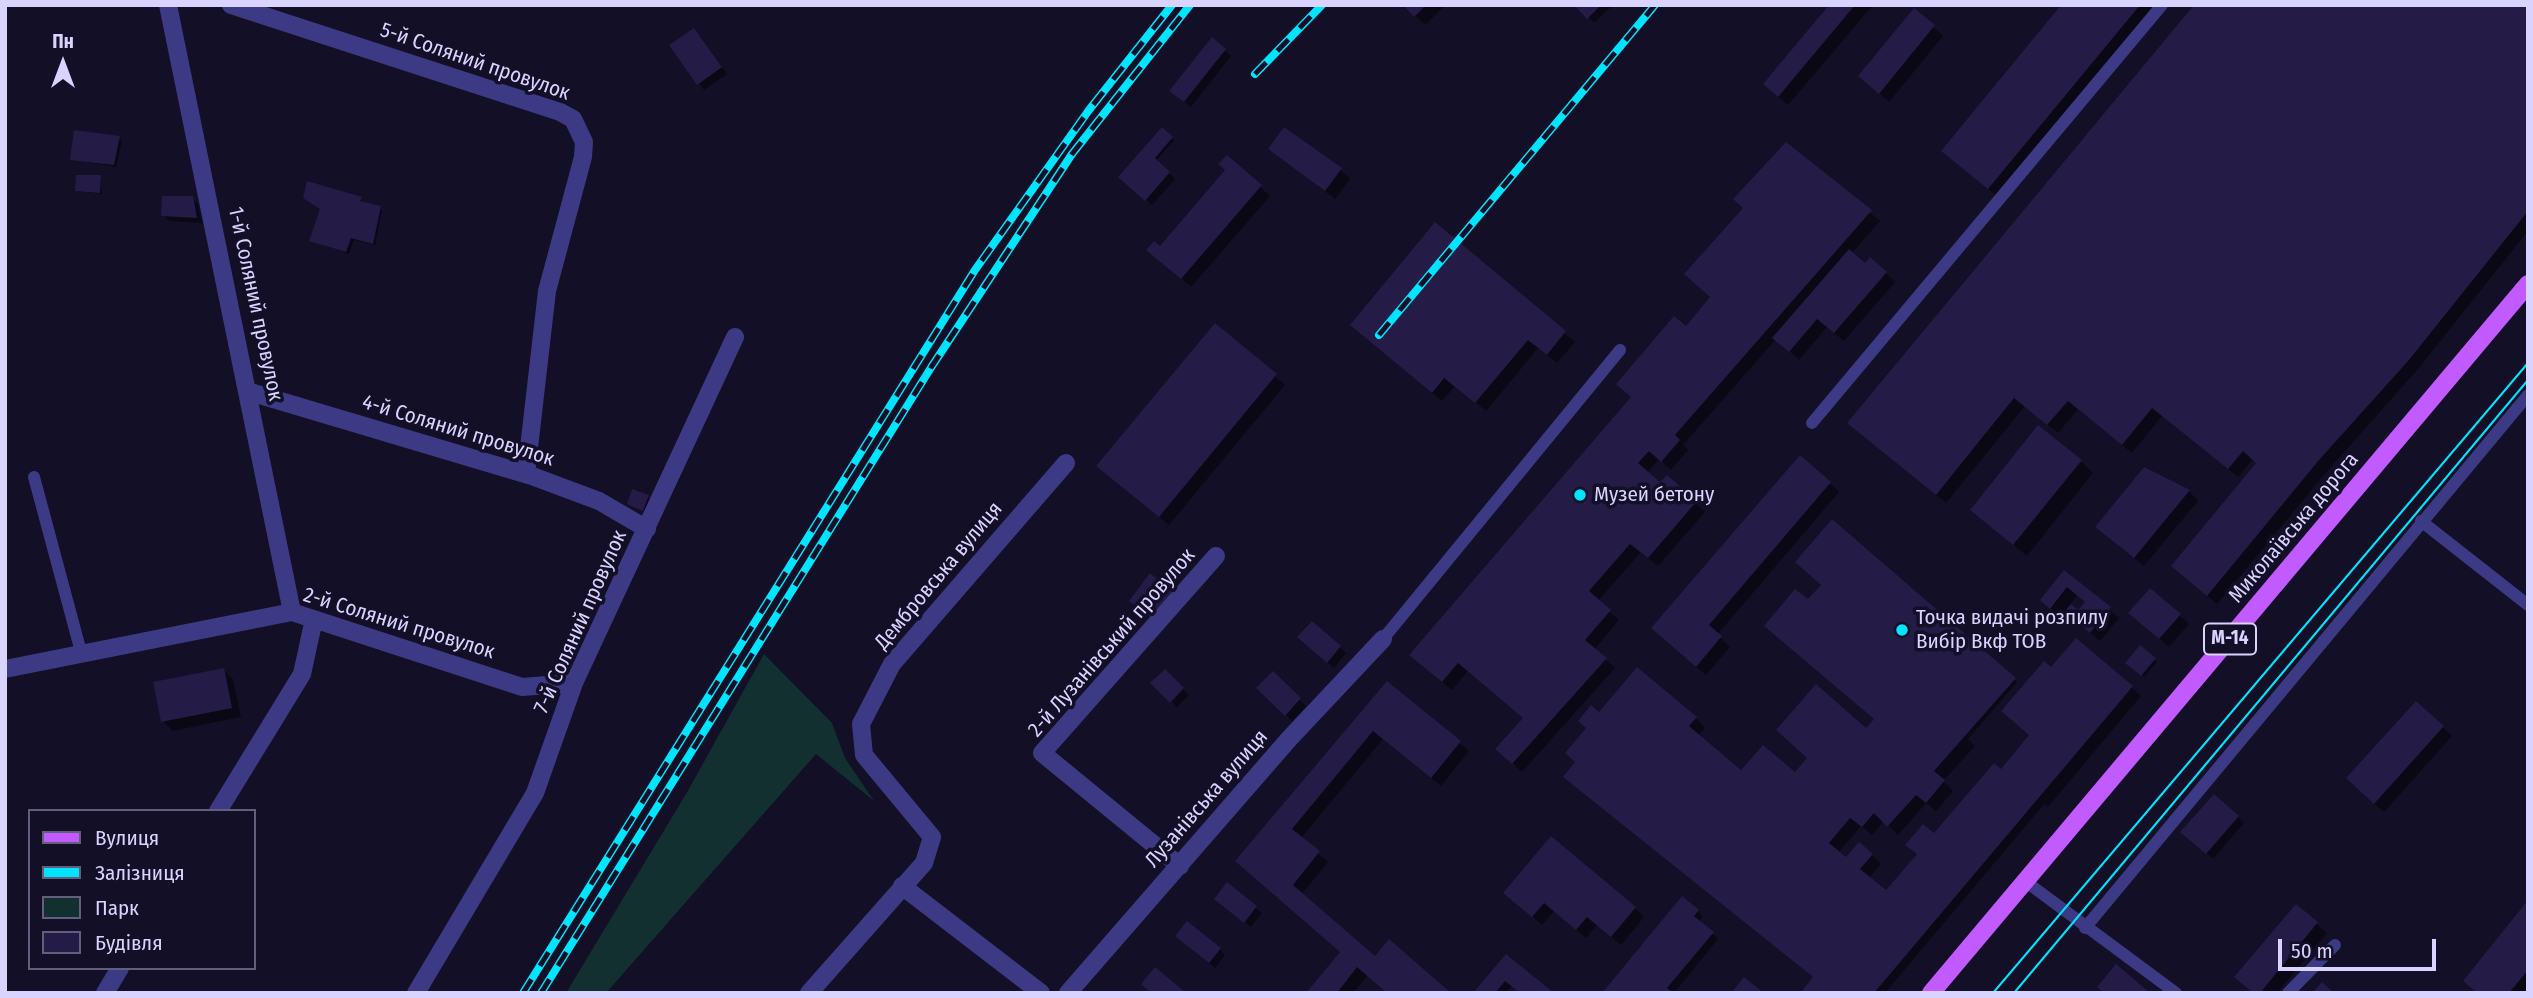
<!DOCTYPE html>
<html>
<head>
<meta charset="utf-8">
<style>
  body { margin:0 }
  #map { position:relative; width:2533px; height:998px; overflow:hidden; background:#130f26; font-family:"Fira Sans Condensed",sans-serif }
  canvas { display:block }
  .frame { position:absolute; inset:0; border:7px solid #d9d4ff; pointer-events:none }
  .legend { position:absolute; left:28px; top:809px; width:228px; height:161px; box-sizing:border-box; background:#130f26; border:2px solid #625e7d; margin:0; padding:9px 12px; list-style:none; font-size:21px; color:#d9d4ff }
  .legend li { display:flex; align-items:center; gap:14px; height:35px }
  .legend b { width:35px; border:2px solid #625e7d }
  .north { position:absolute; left:28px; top:28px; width:70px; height:70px; -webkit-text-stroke:5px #130f26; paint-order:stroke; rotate:0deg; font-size:19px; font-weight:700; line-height:28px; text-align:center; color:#d9d4ff }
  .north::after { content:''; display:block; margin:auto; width:24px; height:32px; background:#d9d4ff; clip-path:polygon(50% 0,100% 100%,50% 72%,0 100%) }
  .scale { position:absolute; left:2278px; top:939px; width:158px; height:32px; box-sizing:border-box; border:4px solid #d9d4ff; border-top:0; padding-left:9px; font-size:21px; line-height:24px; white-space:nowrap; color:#d9d4ff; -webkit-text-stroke:5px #130f26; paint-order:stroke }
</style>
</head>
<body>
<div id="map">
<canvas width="2533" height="998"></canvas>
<div class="frame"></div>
<ul class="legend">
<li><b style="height:9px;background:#c25bff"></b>Вулиця</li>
<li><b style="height:9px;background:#00e5ff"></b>Залізниця</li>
<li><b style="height:19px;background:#12302f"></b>Парк</li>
<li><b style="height:19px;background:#241b47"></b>Будівля</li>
</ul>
<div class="north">Пн</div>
<div class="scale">50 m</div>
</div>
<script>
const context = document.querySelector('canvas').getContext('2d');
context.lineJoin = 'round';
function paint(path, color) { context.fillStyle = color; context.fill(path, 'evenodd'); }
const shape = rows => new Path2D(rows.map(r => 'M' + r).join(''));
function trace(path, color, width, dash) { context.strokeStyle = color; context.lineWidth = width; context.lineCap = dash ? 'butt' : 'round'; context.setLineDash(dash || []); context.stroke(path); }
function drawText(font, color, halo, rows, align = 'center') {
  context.font = font + ' "Fira Sans Condensed",sans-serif'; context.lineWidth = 7; context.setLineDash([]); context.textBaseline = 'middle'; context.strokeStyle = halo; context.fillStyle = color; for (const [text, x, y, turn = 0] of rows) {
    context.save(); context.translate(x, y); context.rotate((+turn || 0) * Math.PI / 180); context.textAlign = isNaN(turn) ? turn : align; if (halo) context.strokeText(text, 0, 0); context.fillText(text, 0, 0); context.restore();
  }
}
paint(shape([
  [764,654,832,723,845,758,874,801,816,754,606,993,566,993,686,794]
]), '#12302f');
paint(shape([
  [1405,5,1445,5,1425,25],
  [1576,5,1613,5,1594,23],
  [1832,5,1873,5,1788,105,1774,93],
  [2064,5,2157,5,1998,197,1953,160],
  [2528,5,2528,231,2418,369,2329,469,2217,604,2173,566,2258,464,2253,459,2238,477,2162,416,2132,453,2078,409,2058,433,2025,406,1946,503,1849,423,1977,266,2024,215],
  [1914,10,1943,36,1889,102,1870,85],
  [700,36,727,74,704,90,671,46],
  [1212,40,1231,56,1191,107,1177,96],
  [1162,130,1174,140,1156,161,1175,179,1152,205,1127,183],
  [119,138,122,141,116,167,71,159],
  [1786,144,1880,221,1851,254,1865,266,1886,273,1895,282,1844,341,1827,327,1799,360,1776,339,1683,445,1688,450,1671,470,1659,459,1647,473,1660,484,1667,477,1705,512,1658,566,1641,552,1598,601,1619,620,1594,650,1615,668,1522,772,1498,749,1525,719,1468,671,1452,690,1420,664,1712,298,1745,208],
  [1270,149,1340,169,1350,179,1335,199],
  [1227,157,1270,196,1191,287,1158,259,1160,248,1227,170],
  [100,177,102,194,77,191],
  [192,198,198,204,202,223,169,221,163,215],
  [361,198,362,204,382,210,375,245,354,240,349,254,311,240,321,209],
  [1436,225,1575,342,1557,363,1538,348,1486,411,1455,386,1442,401,1361,334],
  [1215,325,1285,385,1169,525,1108,475],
  [2081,461,2093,473,2027,556,1972,510],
  [2145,469,2189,491,2198,501,2144,566,2106,536],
  [1830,483,1839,492,1717,635,1730,647,1706,675,1662,638],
  [648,497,650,499,646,512,629,504],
  [1832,522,2017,682,1968,739,1975,746,1943,781,1953,791,1936,811,1926,803,1898,835,1884,821,1872,835,1861,826,1838,853,1847,860,1872,855,1881,864,1869,878,1886,893,1935,836,2001,771,2031,736,2052,669,2076,640,2141,696,2048,807,2044,804,1885,993,1802,993,1815,978,1565,777,1577,763,1600,714,1696,718,1705,728,1698,736,1742,773,1795,774,1866,730,1914,692,1823,585],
  [2065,572,2119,618,2100,641,2065,611,2061,617,2042,600],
  [2077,595,2086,603,2079,612,2070,605],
  [2179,615,2189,624,2169,647,2140,622],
  [1312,623,1346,653,1334,668,1305,643],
  [2141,647,2157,662,2144,677,2128,663],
  [223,670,233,679,241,717,172,731,163,721],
  [1165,671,1189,695,1177,707,1153,683],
  [1273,674,1306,706,1292,721,1259,688],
  [1387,683,1469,751,1441,786,1383,739,1301,838,1328,862,1301,895,1368,975,1353,993,1308,993,1342,953,1243,867],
  [2443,727,2452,736,2384,812,2357,788],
  [2238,817,2244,823,2213,859,2189,838],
  [1227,885,1262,913,1251,927,1222,905],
  [1506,892,1635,908,1644,917,1621,945,1597,925,1586,938,1554,911,1542,925],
  [2528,903,2528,993,2477,993],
  [2296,906,2327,933,2277,993,2253,993],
  [1698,911,1703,917,1699,922,1718,939,1674,993,1604,993],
  [1184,942,1220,949,1225,955,1215,968],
  [1506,957,1512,985,1506,993,1476,993]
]), '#0007');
paint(shape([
  [1403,5,1426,5,1414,17],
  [1574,5,1601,5,1587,19],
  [1829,5,1855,5,1778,97,1763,84],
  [2061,5,2140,5,1988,189,1941,151],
  [2194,5,2528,5,2528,211,2409,360,2319,460,2207,596,2171,566,2256,463,2243,451,2228,469,2152,408,2122,445,2068,401,2047,425,2014,398,1936,495,1847,423],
  [1914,8,1935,25,1879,94,1858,76],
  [694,28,722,67,697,85,669,45],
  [1212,37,1226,49,1184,102,1169,91],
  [1162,127,1173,137,1155,158,1170,172,1145,201,1118,177],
  [1284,127,1342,168,1325,191,1268,149],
  [74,130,120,136,114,165,70,160],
  [1786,142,1872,210,1675,435,1680,440,1661,462,1649,451,1638,463,1660,482,1667,475,1697,501,1648,558,1630,544,1589,591,1611,610,1585,640,1607,658,1512,764,1495,749,1523,718,1458,663,1442,682,1409,655,1631,397,1616,384,1674,316,1686,326,1710,297,1684,274,1743,208,1733,199],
  [1227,155,1262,185,1181,279,1146,250,1154,241,1160,246,1225,170,1218,164],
  [76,175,101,175,100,193,75,191],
  [307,181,362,197,360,201,381,206,373,244,351,238,346,252,309,241,320,209,303,198],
  [162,196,193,196,197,218,161,216],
  [1435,222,1566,331,1547,355,1528,340,1475,403,1444,378,1432,393,1350,325],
  [1849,249,1865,263,1870,257,1887,272,1834,333,1817,319,1789,352,1772,338],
  [1215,323,1277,374,1159,517,1096,466],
  [2038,425,2082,460,2013,545,1970,510],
  [1800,455,1831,482,1709,625,1722,636,1696,667,1651,628],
  [2144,467,2190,490,2134,558,2095,527],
  [632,489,649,495,643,511,627,504],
  [1832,519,2016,678,1934,771,1945,780,1926,803,1916,795,1887,827,1874,813,1862,827,1850,818,1829,843,1846,857,1859,842,1873,854,1860,869,1886,890,1917,854,1905,845,1923,824,1934,833,1994,763,2001,769,2029,735,2001,711,2044,661,2051,667,2076,638,2133,686,1874,993,1800,993,1813,977,1563,777,1575,762,1565,753,1586,728,1578,721,1591,705,1599,712,1637,667,1697,717,1689,726,1741,770,1763,745,1795,772,1807,758,1776,730,1816,684,1866,728,1874,719,1764,626,1795,589,1808,599,1821,585,1795,562],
  [2064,570,2111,607,2090,633,2064,612,2071,604,2078,610,2085,602,2067,587,2050,609,2040,600],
  [1150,573,1173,591,1151,618,1129,601],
  [2150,588,2181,614,2159,639,2128,613],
  [1312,621,1341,646,1327,663,1297,637],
  [2140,645,2156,658,2141,676,2125,663],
  [224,668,232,708,161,722,153,682],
  [1165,669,1184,688,1170,703,1150,683],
  [1273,671,1301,698,1285,716,1256,688],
  [1387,681,1461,741,1431,778,1373,731,1292,829,1320,851,1293,885,1375,956,1389,939,1451,993,1387,993,1357,967,1337,993,1306,993,1340,952,1235,861],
  [2416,701,2444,726,2374,804,2346,778],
  [2214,794,2239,816,2206,854,2180,832],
  [1551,836,1636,907,1611,937,1587,917,1576,930,1544,903,1532,917,1503,893],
  [1227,882,1257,906,1244,923,1214,899],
  [1682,896,1699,910,1694,916,1714,932,1667,988,1674,993,1602,993],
  [2528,900,2528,970,2509,993,2477,993,2463,981],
  [2296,904,2318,922,2260,993,2253,993,2234,977],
  [1187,921,1221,948,1209,963,1175,936],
  [1506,954,1554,993,1520,993,1505,981,1495,993,1473,993],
  [2116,964,2150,993,2104,993,2097,987],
  [1155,967,1184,991,1182,993,1151,993,1141,984],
  [1744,977,1764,993,1731,993],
  [2322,982,2334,993,2312,993]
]), '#241b47');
trace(shape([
  [1812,423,2162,5],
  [34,477,81,652],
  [2421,521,2528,605],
  [1383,639,1620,350],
  [2025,881,2176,993],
  [2085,928,2528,395],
  [2288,993,2335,945]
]), '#3d3a85', 12);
trace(shape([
  [168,5,292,612],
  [231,5,560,112,573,119,584,142,583,157,547,291,526,474],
  [250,392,532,476,599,501,647,529],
  [5,669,292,612,522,687,574,683],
  [218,811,302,674,314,619],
  [1180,866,1042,753,1216,556],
  [902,886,1041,993],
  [105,993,120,968],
  [416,993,535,793,574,683,735,337],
  [809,993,924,863,932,837,864,755,861,724,892,664,1066,463],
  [1068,993,1289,739,1383,639]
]), '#3d3a85', 18);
trace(shape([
  [1931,993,2528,284]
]), '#c25bff', 18);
trace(shape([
  [1993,993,2528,363],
  [2014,993,2528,380]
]), '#00e5ff', 2);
const rail = shape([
  [1255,74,1322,5],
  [1379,335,1655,5],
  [523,993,975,270,1089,110,1172,5],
  [541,993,932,366,1072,154,1190,5]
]);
trace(rail, '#00e5ff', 8);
trace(rail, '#130f26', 5, [16]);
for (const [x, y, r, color] of [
  [1580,495,7,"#00e5ff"],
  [1902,630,7,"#00e5ff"]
]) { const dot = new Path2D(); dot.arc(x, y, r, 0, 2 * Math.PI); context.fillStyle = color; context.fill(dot); trace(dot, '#130f26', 2.5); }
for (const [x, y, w] of [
  [2230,639,52]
]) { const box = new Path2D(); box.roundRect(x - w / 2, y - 15.5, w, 31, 5); context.fillStyle = '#130f26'; context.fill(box); trace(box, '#d9d4ff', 2); }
drawText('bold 19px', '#d9d4ff', null, [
  ["М-14",2230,639]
]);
drawText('21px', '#d9d4ff', '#130f26', [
  ["5-й Соляний провулок",475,62,19],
  ["1-й Соляний провулок",255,304,78],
  ["4-й Соляний провулок",458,431,17],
  ["Миколаївська дорога",2294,528,-50],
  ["Дембровська вулиця",939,576,-50],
  ["7-й Соляний провулок",581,622,-66],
  ["2-й Соляний провулок",399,624,17],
  ["2-й Лузанівський провулок",1112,643,-49],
  ["Лузанівська вулиця",1207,799,-49]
]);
drawText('21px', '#d9d4ff', '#130f26', [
  ["Музей бетону",1594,495],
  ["Точка видачі розпилу",1916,618],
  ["Вибір Вкф ТОВ",1916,642]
], 'left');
</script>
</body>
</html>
